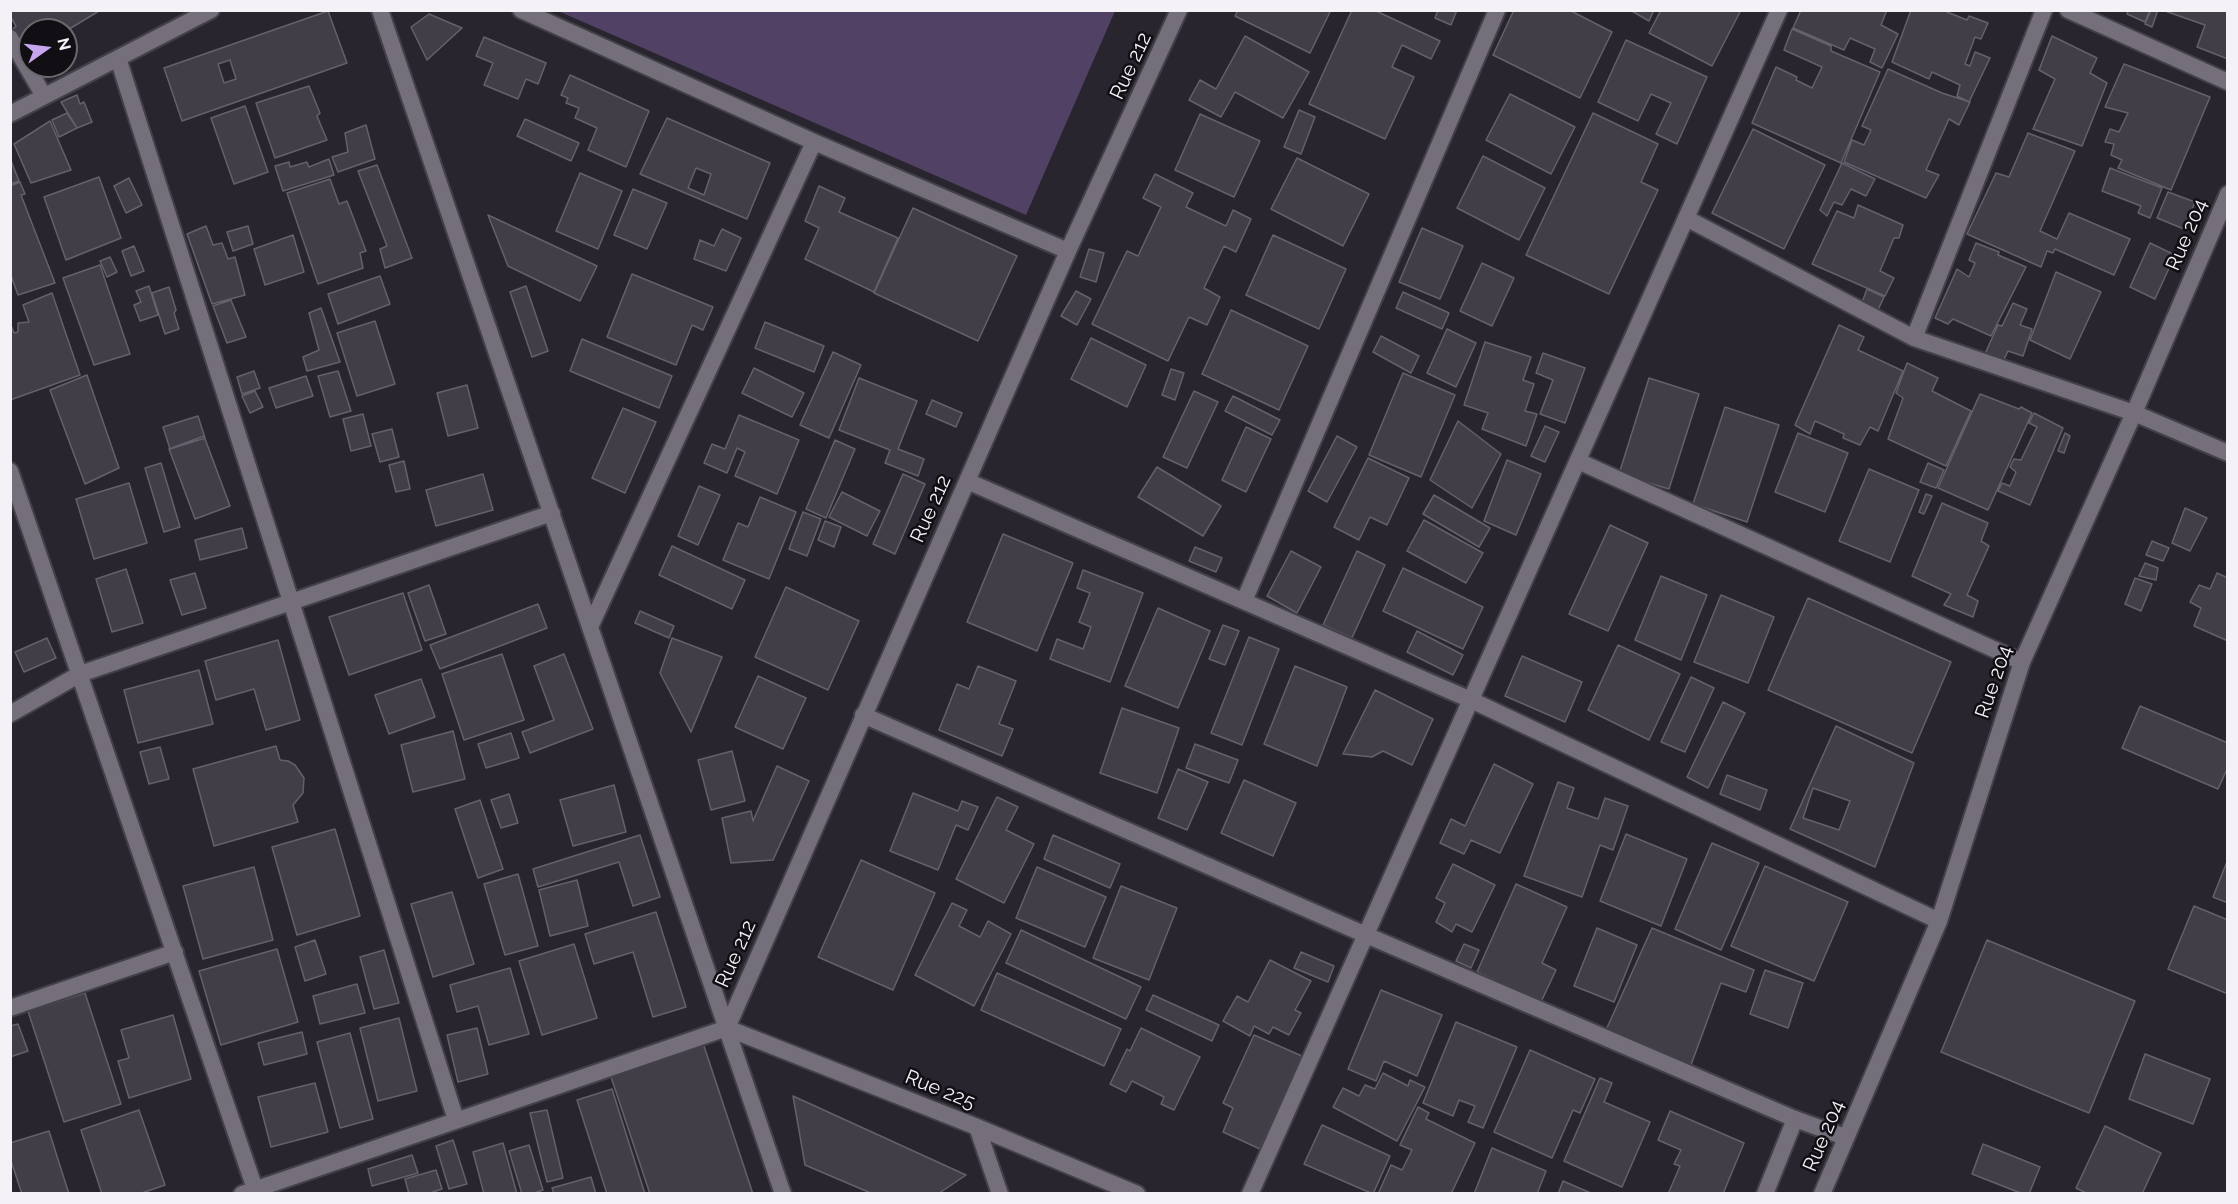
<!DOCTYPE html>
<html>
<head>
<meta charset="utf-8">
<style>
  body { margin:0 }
  #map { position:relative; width:2238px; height:1204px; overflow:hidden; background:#29252e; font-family:Raleway,sans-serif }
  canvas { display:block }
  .frame { position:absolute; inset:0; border:12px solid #f4f1f7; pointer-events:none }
  .north { position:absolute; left:18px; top:18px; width:60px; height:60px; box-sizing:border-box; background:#110f13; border:2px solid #6c696e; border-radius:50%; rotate:76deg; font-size:16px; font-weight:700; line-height:24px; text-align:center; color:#f4f1f7 }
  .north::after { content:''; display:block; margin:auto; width:21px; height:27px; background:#c7a6ef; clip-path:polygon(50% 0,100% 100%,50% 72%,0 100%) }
</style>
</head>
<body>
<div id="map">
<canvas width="2238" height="1204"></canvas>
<div class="frame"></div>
<div class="north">N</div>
</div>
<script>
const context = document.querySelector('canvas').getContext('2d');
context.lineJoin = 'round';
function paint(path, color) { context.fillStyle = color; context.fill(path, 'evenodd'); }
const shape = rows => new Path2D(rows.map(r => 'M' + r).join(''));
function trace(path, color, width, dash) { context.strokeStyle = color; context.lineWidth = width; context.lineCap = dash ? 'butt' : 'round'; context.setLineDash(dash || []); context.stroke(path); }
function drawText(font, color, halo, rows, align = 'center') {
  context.font = font + ' Raleway,sans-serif'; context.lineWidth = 5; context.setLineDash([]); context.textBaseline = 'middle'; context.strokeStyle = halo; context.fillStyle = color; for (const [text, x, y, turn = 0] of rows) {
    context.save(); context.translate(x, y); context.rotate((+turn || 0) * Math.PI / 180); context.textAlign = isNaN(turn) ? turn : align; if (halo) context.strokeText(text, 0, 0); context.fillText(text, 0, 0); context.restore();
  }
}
paint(shape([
  [558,11,1115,11,1026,215]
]), '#514164');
const building = shape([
  [10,10,99,10,99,11,66,31,63,28,60,30,30,30,30,48,22,52,10,32,16,26,10,16,10,10],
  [1238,10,1331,10,1310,53,1235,16,1238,10],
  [1352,10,1374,10,1440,41,1431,59,1402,45,1392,67,1414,77,1385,139,1309,104,1352,10],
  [1438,10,1457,10,1451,25,1435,18,1438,10],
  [1514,10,1569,10,1612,32,1580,98,1493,55,1514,10],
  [1630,10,1654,10,1649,21,1630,10],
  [1661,10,1741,10,1712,66,1649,33,1661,10],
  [1801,10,1887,10,1881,25,1898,34,1882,68,1870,62,1875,49,1850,38,1844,50,1793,28,1801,10],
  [1911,10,1942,10,1967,20,1969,16,1988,23,1981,39,1975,37,1965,64,1970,66,1975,52,1990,58,1969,102,1957,96,1960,85,1932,72,1929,79,1892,62,1911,10],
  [2128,10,2150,10,2145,22,2127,14,2128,10],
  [2151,10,2158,10,2152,27,2145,24,2151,10],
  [2162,10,2228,10,2228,59,2197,47,2205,25,2162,10],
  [328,11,347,63,182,121,164,68,328,11],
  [230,60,236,79,224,83,218,64,230,60],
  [429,14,462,28,427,60,411,27,429,14],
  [1792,29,1831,46,1831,51,1880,72,1841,163,1752,123,1776,67,1797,77,1796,80,1812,88,1822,67,1784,50,1792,29],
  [1245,36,1309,72,1283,118,1235,92,1221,117,1189,100,1200,80,1216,89,1245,36],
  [2052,36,2097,58,2090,73,2107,83,2082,146,2033,129,2055,79,2039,70,2052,36],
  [484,37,546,63,538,84,526,79,518,99,484,85,493,63,476,56,484,37],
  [1626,40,1707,77,1677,144,1656,134,1671,103,1651,94,1638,121,1598,102,1626,40],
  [2124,64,2210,97,2171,190,2118,168,2122,160,2111,155,2114,144,2105,142,2110,129,2119,132,2128,113,2105,107,2124,64],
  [1888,69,1942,93,1970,102,1959,125,1949,119,1926,170,1939,175,1926,198,1844,162,1852,140,1864,145,1871,130,1862,126,1888,69],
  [570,75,649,111,626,167,588,150,597,128,575,118,579,108,566,103,568,98,561,95,570,75],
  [309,86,320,113,317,116,327,140,275,158,256,103,309,86],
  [1510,94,1575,127,1551,174,1486,140,1510,94],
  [77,95,80,104,84,102,92,122,77,128,61,102,77,95],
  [245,106,268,172,234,184,211,118,245,106],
  [1299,110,1315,117,1301,154,1284,147,1299,110],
  [67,113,77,128,59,137,52,120,67,113],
  [1593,113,1658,144,1641,182,1658,190,1609,294,1526,255,1593,113],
  [1200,114,1260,141,1234,197,1175,170,1200,114],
  [667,118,770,163,747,219,640,174,667,118],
  [696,168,711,174,704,195,688,188,696,168],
  [525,119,579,143,571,161,517,136,525,119],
  [50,121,71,170,31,183,14,144,50,121],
  [366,125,375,159,338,172,332,157,348,152,345,133,366,125],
  [1753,129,1825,165,1784,249,1712,213,1753,129],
  [2028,133,2075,151,2040,231,2057,239,2069,213,2130,239,2114,275,2055,249,2053,253,2047,251,2041,267,1967,234,1996,173,2009,177,2028,133],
  [1483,156,1545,188,1519,240,1457,208,1483,156],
  [10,158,19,181,10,184,10,158],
  [1297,158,1369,194,1343,246,1271,209,1297,158],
  [329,159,334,175,283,191,275,166,289,162,290,167,307,162,309,167,329,159],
  [1842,163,1875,179,1866,196,1851,189,1842,205,1834,202,1827,216,1820,210,1842,163],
  [377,165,412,258,385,268,380,249,387,246,358,171,377,165],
  [2110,168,2162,188,2150,218,2138,213,2141,206,2102,191,2110,168],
  [580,173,622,191,598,249,556,231,580,173],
  [1155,174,1193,193,1186,207,1226,226,1233,210,1251,219,1236,252,1224,246,1204,288,1220,297,1207,325,1189,317,1168,361,1092,324,1127,251,1138,256,1161,207,1143,198,1155,174],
  [99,177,121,238,66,260,44,197,99,177],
  [129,178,142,205,126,213,114,186,129,178],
  [330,179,339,204,347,201,366,251,360,253,363,268,318,284,287,193,330,179],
  [20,182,25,194,21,195,55,283,18,295,10,273,10,186,20,182],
  [819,186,845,198,839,212,898,238,874,292,805,259,819,228,805,221,819,186],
  [633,189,667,203,647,249,614,235,633,189],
  [2168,192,2195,202,2184,229,2157,218,2168,192],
  [1858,205,1903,225,1899,238,1894,238,1880,271,1894,278,1885,296,1812,264,1837,211,1854,218,1858,205],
  [913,208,1017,256,978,341,874,293,913,208],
  [488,215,597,266,580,301,508,266,488,215],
  [206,226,213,245,222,243,228,259,235,257,245,295,212,304,187,234,206,226],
  [248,226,253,244,233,251,227,232,248,226],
  [1422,228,1463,246,1440,299,1399,282,1422,228],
  [722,229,741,238,726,271,694,259,700,240,714,246,722,229],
  [293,235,304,272,265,285,254,249,293,235],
  [1273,235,1346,269,1319,329,1246,295,1273,235],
  [1976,243,1999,252,1998,255,2026,267,1991,336,1953,319,1948,324,1935,318,1957,269,1969,277,1975,263,1969,260,1976,243],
  [2150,243,2175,255,2155,299,2130,287,2150,243],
  [134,246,144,271,131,276,122,251,134,246],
  [1089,249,1104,253,1096,282,1080,277,1089,249],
  [110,257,117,272,107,277,100,261,110,257],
  [1482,263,1514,278,1492,326,1460,311,1482,263],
  [100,265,130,354,94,365,63,278,100,265],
  [2056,272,2101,292,2070,359,2030,340,2056,272],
  [632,274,713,307,703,330,692,325,676,365,607,337,632,274],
  [380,276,390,304,338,324,328,294,380,276],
  [149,286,158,315,140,321,134,305,141,302,136,291,149,286],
  [526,286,548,351,532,357,510,292,526,286],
  [169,287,176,310,174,313,179,329,165,334,152,293,169,287],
  [1867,289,1884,297,1878,310,1861,305,1867,289],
  [1076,291,1091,299,1077,325,1061,316,1076,291],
  [1403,292,1449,313,1442,329,1396,308,1403,292],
  [52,293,80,375,10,400,10,323,14,333,18,332,18,323,29,322,23,305,52,293],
  [231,300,246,337,227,343,213,306,231,300],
  [2013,303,2027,309,2020,325,2032,329,2023,356,2008,351,2002,364,1984,356,1998,325,2002,326,2013,303],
  [321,308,340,362,307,371,303,357,319,350,309,313,321,308],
  [1231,310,1308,346,1279,410,1202,374,1231,310],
  [375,321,395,384,357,396,337,333,375,321],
  [765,322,824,346,814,372,755,348,765,322],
  [1839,325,1864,337,1858,350,1903,371,1878,431,1870,427,1860,445,1843,438,1844,434,1815,421,1810,434,1795,425,1839,325],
  [1447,329,1476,343,1456,387,1427,373,1447,329],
  [1381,336,1419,356,1411,373,1373,352,1381,336],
  [1091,338,1146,365,1127,407,1071,379,1091,338],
  [582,339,672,376,659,408,570,371,582,339],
  [1485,342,1531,357,1523,380,1534,384,1525,411,1537,414,1526,446,1482,429,1488,413,1464,405,1485,342],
  [833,352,861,365,829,438,800,425,833,352],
  [1543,353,1585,368,1565,423,1540,414,1553,380,1536,373,1543,353],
  [1907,363,1938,378,1932,391,1971,411,1946,466,1888,439,1903,398,1896,393,1907,363],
  [754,368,804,393,792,417,742,393,754,368],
  [1171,369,1184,373,1175,400,1162,395,1171,369],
  [254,371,260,388,242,394,237,377,254,371],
  [338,371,351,411,330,417,318,376,338,371],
  [1403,373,1455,395,1421,477,1369,455,1403,373],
  [87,375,119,468,85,484,50,390,87,375],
  [306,376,313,396,276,408,269,388,306,376],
  [859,378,917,401,898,449,924,459,918,476,885,463,890,450,839,430,859,378],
  [1649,378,1699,394,1669,489,1619,474,1649,378],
  [467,385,478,428,448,436,437,393,467,385],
  [255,391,263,407,250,413,242,396,255,391],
  [1194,391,1218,402,1187,468,1163,457,1194,391],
  [1980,394,2019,409,2021,407,2032,413,1988,510,1938,488,1980,394],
  [1233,396,1280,420,1272,435,1225,411,1233,396],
  [932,400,962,413,956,427,926,414,932,400],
  [1725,407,1779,425,1747,522,1693,504,1725,407],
  [623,408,656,422,625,493,592,478,623,408],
  [2034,413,2063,428,2030,505,1998,491,2002,483,2010,486,2016,472,2010,467,2014,459,2021,460,2037,427,2029,423,2034,413],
  [363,414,371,446,351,451,343,419,363,414],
  [739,415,799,440,777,494,735,476,745,452,737,448,727,473,704,463,712,444,725,449,739,415],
  [198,416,205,438,170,449,163,427,198,416],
  [1458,421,1501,454,1472,508,1430,480,1458,421],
  [1545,426,1559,432,1545,462,1531,456,1545,426],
  [1246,427,1271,439,1246,492,1222,480,1246,427],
  [392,429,399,457,380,462,372,434,392,429],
  [1798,433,1848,453,1825,512,1775,492,1798,433],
  [2065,433,2070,436,2064,453,2058,451,2065,433],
  [204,436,230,506,195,519,169,449,204,436],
  [1337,436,1357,447,1327,502,1308,491,1337,436],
  [835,440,855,449,826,518,806,509,835,440],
  [1368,458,1409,478,1387,525,1370,517,1359,540,1334,527,1368,458],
  [1507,460,1541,474,1516,535,1484,521,1507,460],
  [404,461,410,489,396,492,389,465,404,461],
  [161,463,180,527,164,532,145,468,161,463],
  [1928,463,1944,470,1936,488,1920,482,1928,463],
  [1157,467,1221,506,1203,536,1138,497,1157,467],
  [1869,469,1919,490,1890,562,1839,541,1869,469],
  [483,474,493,510,436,526,426,490,483,474],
  [903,474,925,484,895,554,873,544,903,474],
  [129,483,147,543,94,559,76,499,129,483],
  [699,486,720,495,698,545,678,536,699,486],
  [842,492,880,511,867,536,829,517,842,492],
  [1926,494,1932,496,1924,514,1919,512,1926,494],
  [1434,495,1490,528,1479,547,1423,514,1434,495],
  [760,497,796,512,769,579,723,560,738,523,748,527,760,497],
  [1942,503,1988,523,1981,541,1989,546,1967,595,1978,601,1973,617,1944,605,1951,594,1912,576,1942,503],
  [2185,508,2207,518,2190,551,2172,543,2185,508],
  [803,512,821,519,807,556,789,549,803,512],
  [1424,520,1483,553,1466,583,1407,551,1424,520],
  [825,521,841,527,834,547,818,540,825,521],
  [1610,525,1648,543,1608,631,1569,614,1610,525],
  [242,528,247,548,200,560,195,540,242,528],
  [1003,534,1073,563,1037,651,967,622,1003,534],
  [2152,541,2169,548,2163,561,2146,555,2152,541],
  [672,546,745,580,732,609,659,575,672,546],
  [1195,547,1222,558,1216,572,1189,561,1195,547],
  [1291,551,1321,567,1297,613,1267,596,1291,551],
  [1357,551,1385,565,1352,638,1323,625,1357,551],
  [2145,563,2158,568,2156,580,2139,576,2145,563],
  [1403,568,1483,607,1463,649,1383,611,1403,568],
  [126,569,143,623,112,632,96,579,126,569],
  [1083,570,1143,593,1110,682,1050,659,1057,639,1083,649,1091,627,1079,622,1090,593,1077,588,1083,570],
  [195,573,206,608,182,615,170,580,195,573],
  [2217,573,2228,578,2228,641,2194,626,2201,608,2190,602,2199,585,2210,589,2217,573],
  [1661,576,1707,595,1681,660,1635,640,1661,576],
  [2135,578,2152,584,2141,611,2125,604,2135,578],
  [429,585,446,634,425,641,408,593,429,585],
  [786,587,859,621,828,690,755,657,786,587],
  [403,593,422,650,349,675,329,617,403,593],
  [1721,595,1774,617,1748,683,1694,662,1721,595],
  [1808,598,1951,662,1912,753,1768,690,1808,598],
  [538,604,547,628,440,669,430,645,538,604],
  [1158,608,1210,631,1178,708,1125,686,1158,608],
  [640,611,674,626,669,638,635,623,640,611],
  [1223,625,1239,631,1225,665,1209,659,1223,625],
  [1417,631,1463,655,1453,675,1407,652,1417,631],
  [1249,637,1279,649,1242,745,1211,733,1249,637],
  [47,638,56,658,24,672,15,652,47,638],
  [672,638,722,657,691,732,660,673,672,638],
  [278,640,300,720,266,730,254,689,216,700,205,661,278,640],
  [1618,645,1680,674,1649,740,1588,710,1618,645],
  [502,654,524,720,464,740,442,674,502,654],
  [564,654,593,729,530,753,522,732,554,720,534,666,564,654],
  [1522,656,1582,682,1565,722,1505,696,1522,656],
  [978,666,1016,681,999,724,1013,729,1002,756,939,730,957,684,969,689,978,666],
  [1295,666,1347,687,1317,766,1264,744,1295,666],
  [199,670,213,724,138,743,124,690,199,670],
  [758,676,806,698,783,749,735,727,758,676],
  [1691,677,1714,688,1685,752,1661,742,1691,677],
  [421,679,435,717,389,734,375,695,421,679],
  [1375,690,1433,719,1412,765,1383,751,1372,757,1343,754,1375,690],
  [1723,702,1745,713,1708,788,1687,777,1723,702],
  [2140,706,2228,743,2228,767,2218,789,2122,748,2140,706],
  [1122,708,1179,728,1157,793,1100,773,1122,708],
  [1836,726,1914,763,1875,867,1790,829,1836,726],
  [1813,788,1850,801,1839,830,1803,818,1813,788],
  [453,731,465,779,413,792,401,745,453,731],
  [511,733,519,758,486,768,478,744,511,733],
  [1195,744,1238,760,1229,783,1186,768,1195,744],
  [276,746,280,760,288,761,295,765,304,778,303,793,293,805,298,822,214,846,193,769,276,746],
  [160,747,169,779,149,784,140,752,160,747],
  [732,751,745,801,711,810,698,760,732,751],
  [1494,764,1533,784,1500,853,1471,840,1464,854,1440,843,1451,819,1465,826,1494,764],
  [777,766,809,781,773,860,731,863,722,818,751,811,753,821,777,766],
  [1178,769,1208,782,1187,830,1158,818,1178,769],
  [1727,775,1767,790,1760,810,1720,794,1727,775],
  [1244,780,1296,803,1273,856,1221,833,1244,780],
  [1558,782,1574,788,1567,808,1598,819,1605,798,1628,806,1613,850,1600,845,1582,897,1524,876,1558,782],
  [614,785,626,832,573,846,560,800,614,785],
  [913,793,958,811,962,801,978,807,968,830,956,825,938,870,890,851,913,793],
  [509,794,518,823,501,828,491,800,509,794],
  [997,797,1018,807,1006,830,1034,844,1004,903,956,879,997,797],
  [480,800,503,869,478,878,455,809,480,800],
  [335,829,360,916,297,935,272,847,335,829],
  [1626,834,1687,859,1661,926,1600,901,1626,834],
  [640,835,660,897,633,906,619,862,538,887,533,869,640,835],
  [1053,835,1120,864,1110,888,1044,859,1053,835],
  [1712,843,1759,863,1721,950,1675,929,1712,843],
  [2228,859,2228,903,2213,897,2228,859],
  [861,860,935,893,893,990,818,957,861,860],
  [1453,864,1495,885,1472,932,1456,924,1452,932,1436,922,1445,903,1436,898,1453,864],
  [1765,866,1848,902,1814,981,1731,946,1765,866],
  [254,867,273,940,203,959,183,886,254,867],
  [1037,867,1106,897,1085,947,1016,918,1037,867],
  [518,874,538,946,505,955,484,884,518,874],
  [577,880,588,926,550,936,539,890,577,880],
  [1516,884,1567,907,1542,963,1556,970,1541,1002,1477,972,1516,884],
  [1121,886,1177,908,1149,980,1093,958,1121,886],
  [452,892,474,964,433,977,411,904,452,892],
  [952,903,967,910,959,926,980,937,988,921,1011,934,974,1006,915,975,952,903],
  [2194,906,2228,920,2228,994,2168,969,2194,906],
  [656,912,686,1007,653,1017,633,952,594,964,585,934,656,912],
  [1597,928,1637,945,1614,1002,1574,986,1597,928],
  [1652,928,1754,970,1746,992,1721,983,1691,1065,1606,1030,1652,928],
  [1021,930,1141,987,1126,1019,1006,963,1021,930],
  [315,940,326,974,305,981,295,947,315,940],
  [1987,940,2135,1001,2089,1113,1941,1052,1987,940],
  [574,944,597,1018,542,1035,519,961,574,944],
  [1464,944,1479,950,1471,968,1456,961,1464,944],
  [277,949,298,1022,221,1045,199,971,277,949],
  [384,950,399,1003,374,1009,360,957,384,950],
  [1301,952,1334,966,1328,982,1294,968,1301,952],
  [1270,960,1311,981,1295,1010,1301,1013,1289,1035,1273,1027,1269,1034,1254,1026,1250,1036,1223,1021,1237,996,1248,1002,1270,960],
  [510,968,529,1034,489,1045,478,1006,457,1012,450,985,510,968],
  [1765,970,1803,983,1788,1028,1750,1014,1765,970],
  [997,973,1121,1029,1104,1066,981,1010,997,973],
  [357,984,365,1013,320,1024,313,996,357,984],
  [1381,990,1442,1015,1417,1076,1384,1061,1376,1081,1348,1069,1381,990],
  [85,993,121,1104,64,1122,28,1011,85,993],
  [1153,995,1219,1025,1212,1041,1146,1010,1153,995],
  [173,1015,191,1079,129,1098,118,1061,129,1058,121,1030,173,1015],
  [399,1018,417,1091,378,1101,360,1028,399,1018],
  [1456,1022,1517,1047,1483,1128,1468,1122,1475,1106,1459,1100,1453,1116,1423,1103,1456,1022],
  [18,1024,28,1051,10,1057,10,1026,18,1024],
  [477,1028,488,1074,458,1082,447,1035,477,1028],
  [1141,1028,1200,1057,1174,1110,1161,1104,1164,1097,1132,1081,1126,1092,1110,1084,1127,1049,1130,1051,1141,1028],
  [302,1032,307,1054,264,1065,258,1043,302,1032],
  [350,1033,373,1119,340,1128,317,1042,350,1033],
  [1254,1035,1302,1056,1260,1149,1223,1132,1233,1108,1223,1103,1254,1035],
  [701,1037,753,1194,650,1194,608,1068,701,1037],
  [1530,1050,1595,1079,1580,1113,1573,1110,1552,1158,1494,1132,1530,1050],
  [2145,1054,2210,1079,2193,1124,2129,1099,2145,1054],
  [1383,1073,1408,1086,1410,1080,1425,1087,1397,1141,1333,1107,1343,1088,1359,1096,1365,1085,1375,1089,1383,1073],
  [1600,1078,1612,1083,1604,1102,1650,1122,1622,1187,1564,1161,1600,1078],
  [315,1083,328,1132,271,1147,258,1097,315,1083],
  [612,1089,645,1194,607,1194,577,1100,612,1089],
  [793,1096,966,1175,938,1194,873,1194,805,1165,793,1096],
  [1418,1107,1429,1113,1426,1119,1475,1143,1451,1194,1378,1194,1391,1165,1402,1170,1412,1150,1400,1145,1418,1107],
  [139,1110,165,1185,139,1194,102,1194,81,1130,139,1110],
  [547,1110,563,1178,547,1182,530,1113,547,1110],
  [1670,1111,1744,1143,1723,1194,1668,1194,1680,1166,1674,1164,1681,1150,1658,1140,1670,1111],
  [1322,1125,1390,1156,1373,1194,1304,1164,1322,1125],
  [2105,1126,2161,1153,2142,1194,2088,1194,2076,1188,2105,1126],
  [49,1131,69,1194,22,1194,10,1158,10,1143,49,1131],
  [453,1140,467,1184,449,1189,436,1146,453,1140],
  [503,1143,517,1194,484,1194,473,1152,503,1143],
  [1983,1144,2040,1167,2029,1194,2023,1194,1972,1174,1983,1144],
  [529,1145,543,1190,532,1194,522,1194,509,1151,529,1145],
  [1492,1148,1546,1171,1537,1194,1474,1194,1492,1148],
  [412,1155,418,1173,372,1186,368,1169,412,1155],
  [436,1170,442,1189,427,1194,409,1194,405,1179,436,1170],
  [591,1177,596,1194,554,1194,552,1188,591,1177],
  [1563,1181,1593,1194,1558,1194,1563,1181]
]);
paint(building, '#423e48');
trace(building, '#65606b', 1.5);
const service = shape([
  [1765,1194,1795,1119]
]);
const minor = shape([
  [380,10,783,1194],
  [521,10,814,142,1068,251],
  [2068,10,2228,82],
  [10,38,44,96],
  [118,58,456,1120],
  [10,114,211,10],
  [1686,218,1914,338,2134,413,2228,453],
  [1914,338,2044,10],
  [1578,461,2022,662],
  [10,471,255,1189],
  [967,481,1471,700,1939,921],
  [1244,601,1497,10],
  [590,627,814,142],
  [10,714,80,674,552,513],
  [863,715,1366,935,1795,1119,1845,1137],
  [10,1008,175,952],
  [727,1028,1068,251,1179,10],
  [727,1028,977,1127,1137,1194],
  [977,1127,1000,1194],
  [242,1194,727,1028],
  [1250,1194,1779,10],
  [1822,1194,1939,921,2022,662,2134,413,2228,194]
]);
trace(service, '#444048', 20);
trace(minor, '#444048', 20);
trace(service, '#746f7a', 16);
trace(minor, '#746f7a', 16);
drawText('20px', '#f4f1f7', '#110f13', [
  ["Rue 212",1131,66,-65],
  ["Rue 204",2187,235,-67],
  ["Rue 212",931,509,-66],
  ["Rue 204",1994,682,-71],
  ["Rue 212",736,954,-66],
  ["Rue 225",940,1090,22],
  ["Rue 204",1824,1136,-67]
]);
</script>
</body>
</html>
